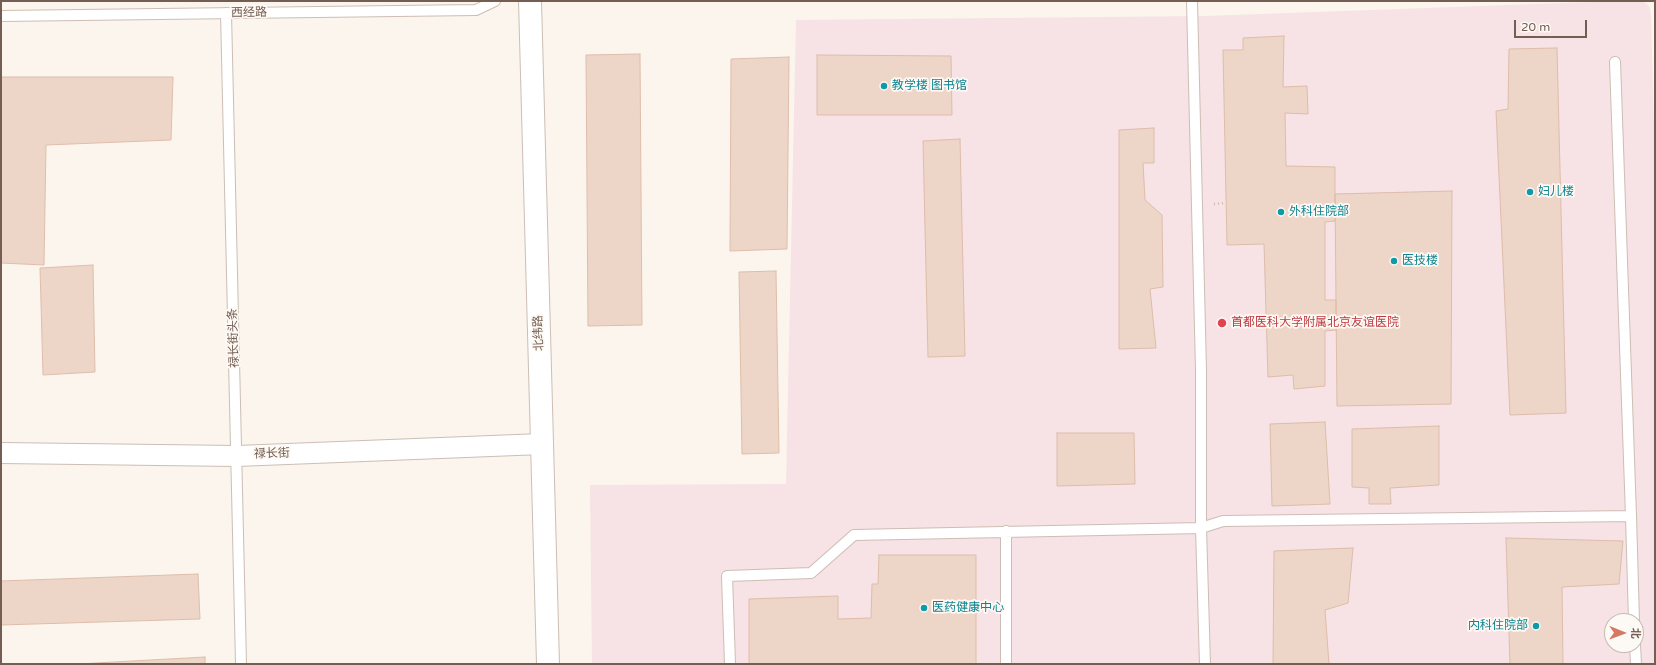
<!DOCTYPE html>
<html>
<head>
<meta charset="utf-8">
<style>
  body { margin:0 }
  #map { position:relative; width:1656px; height:665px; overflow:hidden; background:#fbf5ed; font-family:"Varela Round","Noto Sans SC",sans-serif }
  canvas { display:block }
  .frame { position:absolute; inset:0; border:2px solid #745d52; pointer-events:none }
  .north { position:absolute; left:1604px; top:613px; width:40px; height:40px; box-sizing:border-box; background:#fdf9f4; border:1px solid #c6bbb3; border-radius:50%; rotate:91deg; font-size:11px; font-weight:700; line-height:16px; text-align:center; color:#745d52 }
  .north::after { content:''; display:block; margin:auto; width:14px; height:18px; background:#d57962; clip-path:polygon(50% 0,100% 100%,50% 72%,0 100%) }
  .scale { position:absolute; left:1514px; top:20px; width:73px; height:18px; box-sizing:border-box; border:2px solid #745d52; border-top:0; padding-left:5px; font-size:12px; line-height:14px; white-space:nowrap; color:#745d52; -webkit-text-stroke:3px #fdf9f4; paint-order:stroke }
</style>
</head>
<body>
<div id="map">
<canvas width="1656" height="665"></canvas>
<div class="frame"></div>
<div class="north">北</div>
<div class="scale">20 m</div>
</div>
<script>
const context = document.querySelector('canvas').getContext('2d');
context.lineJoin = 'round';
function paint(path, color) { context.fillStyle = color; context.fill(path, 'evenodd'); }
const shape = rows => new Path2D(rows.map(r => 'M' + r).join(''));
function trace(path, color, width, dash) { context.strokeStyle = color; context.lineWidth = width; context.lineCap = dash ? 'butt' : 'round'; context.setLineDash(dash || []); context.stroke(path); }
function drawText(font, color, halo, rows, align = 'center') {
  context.font = font + ' "Varela Round","Noto Sans SC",sans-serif'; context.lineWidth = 3.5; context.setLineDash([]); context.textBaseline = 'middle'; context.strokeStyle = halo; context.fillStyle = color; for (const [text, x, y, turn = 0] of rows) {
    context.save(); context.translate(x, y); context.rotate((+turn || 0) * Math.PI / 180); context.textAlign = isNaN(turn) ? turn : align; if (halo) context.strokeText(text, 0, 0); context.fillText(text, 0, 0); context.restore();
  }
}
paint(shape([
  [1619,1,1641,1,1646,3,1650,8,1651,18,1655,161,1655,664,592,664,590,485,786,484,796,20,1206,16],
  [1612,621,1636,621,1636,645,1612,645]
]), '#f7e2e5');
const building = shape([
  [1284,36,1283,87,1307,86,1308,114,1285,113,1286,166,1335,167,1335,221,1325,222,1325,300,1336,300,1336,330,1325,331,1325,386,1294,389,1293,375,1268,377,1264,244,1227,245,1223,50,1243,50,1243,38,1284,36],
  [1557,48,1566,413,1510,415,1496,111,1508,109,1509,49,1557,48],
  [640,54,642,325,588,326,586,55,640,54],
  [817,55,951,56,952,115,817,115,817,55],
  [789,57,787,249,730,251,731,59,789,57],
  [1,77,173,77,171,140,46,145,44,265,1,263,1,77],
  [1154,128,1154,163,1143,163,1145,200,1162,215,1163,287,1150,289,1156,348,1119,349,1119,130,1154,128],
  [960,139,965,356,928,357,923,141,960,139],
  [1452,191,1451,404,1337,406,1335,194,1452,191],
  [93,265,95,372,43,375,40,268,93,265],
  [776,271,779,453,742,454,739,272,776,271],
  [1325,422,1330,504,1272,506,1270,424,1325,422],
  [1439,426,1439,485,1390,488,1391,504,1369,504,1369,488,1352,487,1352,429,1439,426],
  [1057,433,1134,433,1135,484,1057,486,1057,433],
  [1506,538,1623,541,1619,584,1562,587,1563,664,1510,664,1506,538],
  [1353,548,1348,603,1325,610,1329,664,1273,664,1274,551,1353,548],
  [879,555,976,555,976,664,749,664,749,599,838,596,838,619,871,618,872,584,878,584,879,555],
  [198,574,200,619,1,625,1,581,198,574],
  [205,657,205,664,78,664,205,657]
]);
paint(building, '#edd6c8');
trace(building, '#debdaa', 1);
const service = shape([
  [1192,1,1201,370,1201,528,1205,664],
  [226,13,241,664],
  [1,16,476,10,495,1],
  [1615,62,1631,516],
  [1006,531,1006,664],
  [1635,645,1636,664],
  [730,664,727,576,811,573,854,535,1201,528,1223,521,1631,516,1634,621]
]);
const minor = shape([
  [1,453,237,456,542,444]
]);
const tertiary = shape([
  [530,1,548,664]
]);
trace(service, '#ccbeb4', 12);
trace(minor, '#ccbeb4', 22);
trace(tertiary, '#ccbeb4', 24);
trace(shape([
  [1214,204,1226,203]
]), '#d2b9ab', 2.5, [1, 3]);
trace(service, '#fff', 10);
trace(minor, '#fff', 20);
trace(tertiary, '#fff', 22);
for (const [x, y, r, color] of [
  [884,86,4,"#0f9aa8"],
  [1530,192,4,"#0f9aa8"],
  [1281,212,4,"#0f9aa8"],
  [1394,261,4,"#0f9aa8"],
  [1222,323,5,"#e0444e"],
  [924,608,4,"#0f9aa8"],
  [1536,626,4,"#0f9aa8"]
]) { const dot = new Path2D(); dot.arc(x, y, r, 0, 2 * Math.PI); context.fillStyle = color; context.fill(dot); trace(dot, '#fdf9f4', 1.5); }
drawText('12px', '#745d52', '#fdf9f4', [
  ["西经路",249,13,-1],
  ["北纬路",539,333,-92],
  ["禄长街头条",234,338,-92],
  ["禄长街",272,454,-2]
]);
drawText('12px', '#0d838f', '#fdf9f4', [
  ["教学楼 图书馆",892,86],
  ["妇儿楼",1538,192],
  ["外科住院部",1289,212],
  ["医技楼",1402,261],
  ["医药健康中心",932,608],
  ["内科住院部",1528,626,"right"]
], 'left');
drawText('12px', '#be3a42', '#fdf9f4', [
  ["首都医科大学附属北京友谊医院",1231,323]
], 'left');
</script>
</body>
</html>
